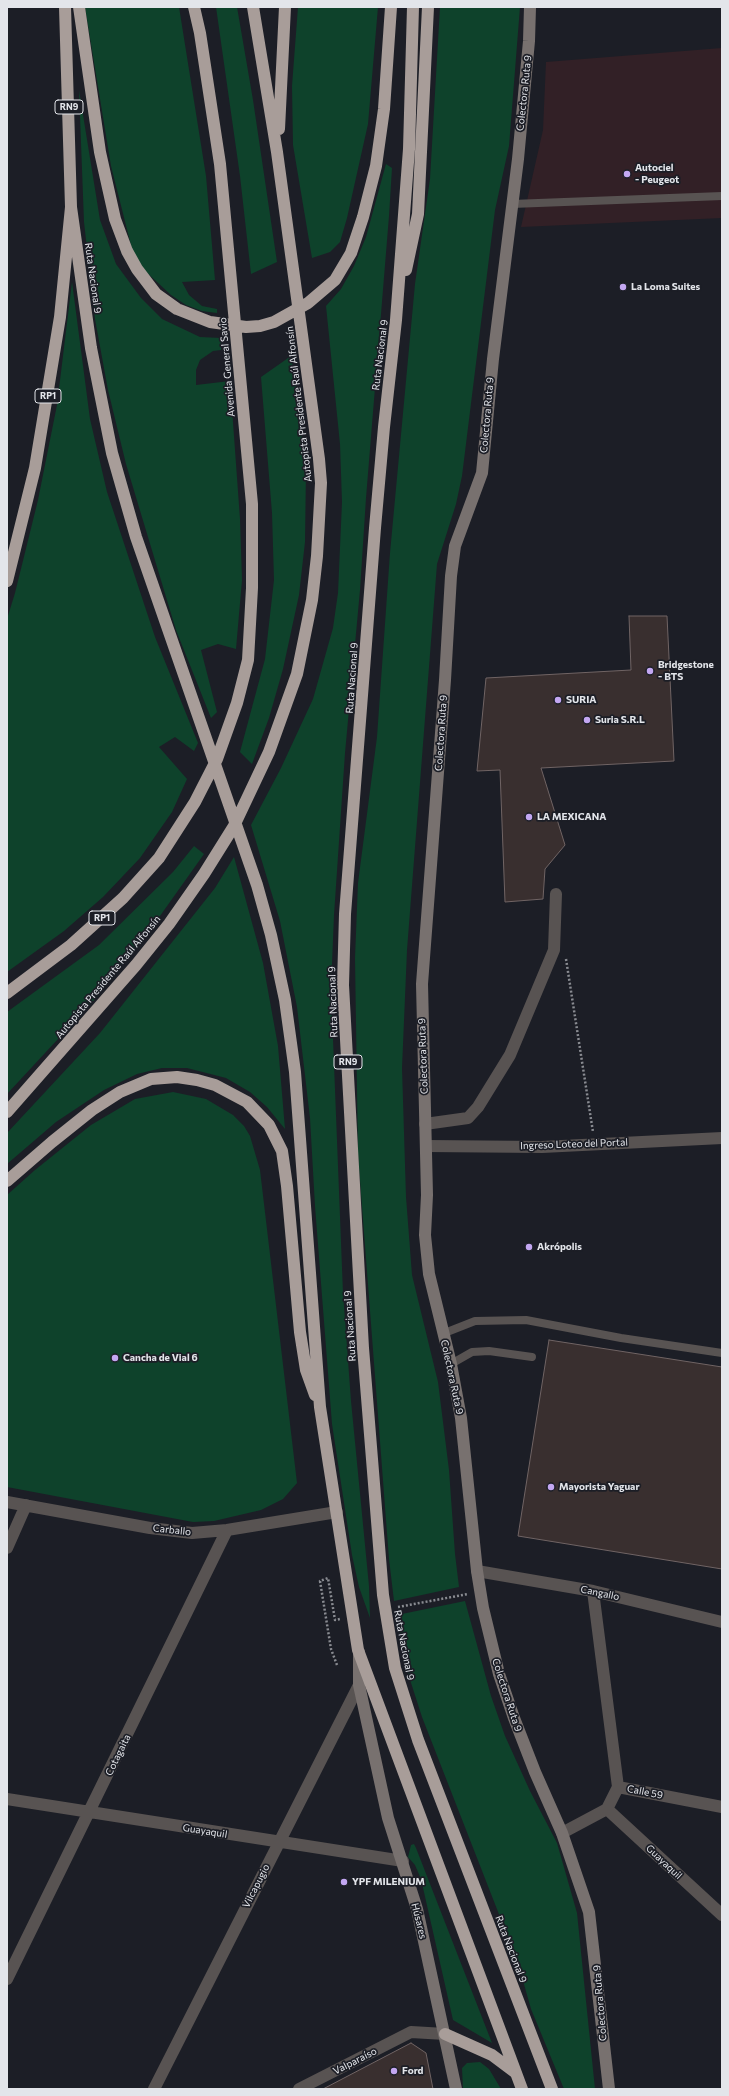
<!DOCTYPE html>
<html>
<head>
<meta charset="utf-8">
<style>
  body { margin:0 }
  #map { position:relative; width:729px; height:2096px; overflow:hidden; background:#1c1e26; font-family:Commissioner,sans-serif }
  canvas { display:block }
  .frame { position:absolute; inset:0; border:8px solid #e3e5ea; pointer-events:none }
</style>
</head>
<body>
<div id="map">
<canvas width="729" height="2096"></canvas>
<div class="frame"></div>
</div>
<script>
const context = document.querySelector('canvas').getContext('2d');
context.lineJoin = 'round';
function paint(path, color) { context.fillStyle = color; context.fill(path, 'evenodd'); }
const shape = rows => new Path2D(rows.map(r => 'M' + r).join(''));
function trace(path, color, width, dash) { context.strokeStyle = color; context.lineWidth = width; context.lineCap = dash ? 'butt' : 'round'; context.setLineDash(dash || []); context.stroke(path); }
function drawText(font, color, halo, rows, align = 'center') {
  context.font = font + ' Commissioner,sans-serif'; context.lineWidth = 3.5; context.setLineDash([]); context.textBaseline = 'middle'; context.strokeStyle = halo; context.fillStyle = color; for (const [text, x, y, turn = 0] of rows) {
    context.save(); context.translate(x, y); context.rotate((+turn || 0) * Math.PI / 180); context.textAlign = isNaN(turn) ? turn : align; if (halo) context.strokeText(text, 0, 0); context.fillText(text, 0, 0); context.restore();
  }
}
paint(shape([
  [722,48,722,218,521,227,543,130,546,62]
]), '#322026');
paint(shape([
  [85,7,179,7,206,176,215,280,182,282,189,295,202,306,217,309,217,313,202,311,186,305,171,295,143,269,133,253,111,166],
  [216,7,237,7,253,100,277,262,251,274,240,176],
  [298,7,378,7,368,124,347,218,340,242,330,252,312,258,293,145,292,86],
  [440,7,520,7,509,146,495,210,462,476,456,504,437,564,407,950,402,1068,406,1197,412,1275,438,1382,449,1470,455,1554,459,1587,394,1601,389,1559,358,1154,355,958,358,883,377,737,390,553,415,284,430,179],
  [79,90,100,220,116,264,141,298,162,319,200,337,221,338,221,350,213,351,200,360,196,370,196,385,230,381,240,519,242,580,236,649,218,644,201,650,217,712,211,718,176,630,126,464,108,390,95,319,84,222],
  [386,164,392,168,389,216,366,498,360,590,345,753,334,915,331,988,343,1293,351,1401,369,1586,370,1618,359,1587,352,1555,332,1424,315,1206,310,1118,297,1007,280,921,251,825,281,768,313,699,333,628,338,593,342,502,340,444,326,306,341,289,354,266,366,237],
  [72,282,90,419,107,492,155,637,198,743,194,751,175,737,159,747,187,779,172,812,140,858,103,897,64,931,7,972,7,619,15,593,38,500,57,405],
  [291,356,297,391,306,469,305,542,299,595,283,669,269,718,252,764,240,752,265,659,274,580,272,513,261,377],
  [194,846,204,854,155,923,96,998,7,1094,7,1012,99,945,173,872],
  [234,857,263,963,278,1046,285,1129,267,1107,250,1092,226,1078,187,1068,162,1068,137,1074,104,1090,56,1122,7,1164,7,1133,100,1033,215,888],
  [173,1092,206,1099,233,1115,244,1126,250,1136,260,1170,297,1483,283,1499,261,1510,214,1521,193,1522,7,1487,7,1195,35,1170,91,1125,135,1099],
  [465,1601,491,1696,505,1736,530,1791,557,1843,577,1913,595,2089,564,2089,531,2009,518,1963,422,1717,404,1661,397,1615],
  [414,1844,416,1848,492,2043,453,2020,421,1879,415,1865,408,1857,411,1845],
  [480,2062,489,2069,501,2089,463,2089,462,2068,467,2063]
]), '#0e422b');
const building = shape([
  [629,616,667,616,674,761,541,768,565,845,545,869,543,899,505,902,500,770,477,771,486,678,631,670,629,616],
  [549,1340,722,1367,722,1569,518,1536,549,1340],
  [411,2043,426,2053,433,2089,323,2089,411,2043]
]);
paint(building, '#392f2f');
trace(building, '#706464', 1);
trace(shape([
  [7,71,8,71],
  [566,959,593,1132],
  [398,1607,468,1594],
  [337,1665,331,1649,320,1581,328,1578,335,1620,340,1619]
]), '#898b91', 2.5, [2, 2]);
trace(shape([
  [512,204,722,196],
  [442,1334,475,1321,526,1320,621,1338,722,1353],
  [451,1364,472,1352,489,1351,532,1357]
]), '#585352', 8);
trace(shape([
  [425,1124,468,1118,478,1107,510,1055,554,950,556,894],
  [426,1146,542,1147,722,1138],
  [7,1502,150,1528,192,1533,227,1530,337,1512],
  [7,1548,26,1505],
  [477,1571,593,1591,722,1622],
  [593,1591,618,1787],
  [7,1799,403,1861],
  [607,1809,722,1915],
  [562,1833,607,1809,618,1787,722,1807],
  [7,1979,227,1530],
  [154,2089,359,1685],
  [299,2089,411,2032,445,2034]
]), '#585352', 12);
trace(shape([
  [530,7,529,41,518,159,493,359,482,473,455,546,451,576,445,680,422,984,427,1195,425,1235,429,1274,451,1364,461,1418,477,1571,483,1608,499,1674,514,1718,535,1772,562,1833,589,1912,609,2089],
  [359,1652,359,1685,388,1818,417,1909,456,2089]
]), '#78716f', 12);
trace(shape([
  [79,7,100,152,115,219,127,251,137,269,156,294,177,309,210,322,246,327,260,326,274,322,308,303,335,280,351,253,363,217,376,166,384,109,391,7],
  [413,7,409,149,396,320,384,427,375,528,345,914,343,985,363,1348,383,1595,395,1668,418,1740,552,2089],
  [279,129,285,7],
  [71,207,91,348,112,453,136,537,257,885,271,935,285,1000,295,1072,320,1407,358,1650,522,2089],
  [406,270,418,214,428,7],
  [7,581,35,468,60,317,71,207,65,7],
  [7,993,71,945,123,898,159,858,195,802,217,759,237,703,248,660,252,588,252,504,220,164,200,33,194,7],
  [7,1112,136,965,169,924,204,874,234,826,269,752,297,674,312,600,317,556,321,483,319,459,277,152,253,7],
  [7,1181,52,1142,92,1110,120,1092,151,1079,177,1077,197,1080,215,1085,247,1102,269,1125,282,1151,287,1186,300,1332,306,1370,315,1395],
  [445,2034,492,2055,516,2073]
]), '#a89d99', 12);
for (const [x, y, r, color] of [
  [627,174,4,"#c3a7f2"],
  [623,287,4,"#c3a7f2"],
  [650,671,4,"#c3a7f2"],
  [558,700,4,"#c3a7f2"],
  [587,720,4,"#c3a7f2"],
  [529,817,4,"#c3a7f2"],
  [529,1247,4,"#c3a7f2"],
  [115,1358,4,"#c3a7f2"],
  [551,1487,4,"#c3a7f2"],
  [344,1882,4,"#c3a7f2"],
  [394,2071,4,"#c3a7f2"]
]) { const dot = new Path2D(); dot.arc(x, y, r, 0, 2 * Math.PI); context.fillStyle = color; context.fill(dot); trace(dot, '#1c1e26', 1.5); }
for (const [x, y, w] of [
  [69,107,28],
  [48,396,26],
  [102,918,26],
  [348,1062,28]
]) { const box = new Path2D(); box.roundRect(x - w / 2, y - 7, w, 14, 3); context.fillStyle = '#1c1e26'; context.fill(box); trace(box, '#e3e5ea', 1); }
drawText('bold 9px', '#e3e5ea', null, [
  ["RN9",69,107],
  ["RP1",48,396],
  ["RP1",102,918],
  ["RN9",348,1062]
]);
drawText('10px', '#e3e5ea', '#1c1e26', [
  ["Colectora Ruta 9",524,93,-84],
  ["Ruta Nacional 9",93,278,82],
  ["Ruta Nacional 9",380,355,-83],
  ["Avenida General Savio",227,367,-95],
  ["Autopista Presidente Raúl Alfonsín",299,404,-97],
  ["Colectora Ruta 9",487,415,-85],
  ["Ruta Nacional 9",352,678,-86],
  ["Colectora Ruta 9",441,733,-86],
  ["Autopista Presidente Raúl Alfonsín",108,977,-50],
  ["Ruta Nacional 9",333,1002,-92],
  ["Colectora Ruta 9",423,1056,-92],
  ["Ingreso Loteo del Portal",574,1144,-2],
  ["Ruta Nacional 9",350,1326,-94],
  ["Colectora Ruta 9",452,1377,78],
  ["Carballo",172,1530,6],
  ["Cangallo",600,1593,12],
  ["Ruta Nacional 9",404,1645,79],
  ["Colectora Ruta 9",507,1695,72],
  ["Cotagaita",118,1755,-64],
  ["Calle 59",645,1792,11],
  ["Guayaquil",205,1831,9],
  ["Guayaquil",664,1862,43],
  ["Vilcapugio",256,1886,-63],
  ["Húsares",419,1921,76],
  ["Ruta Nacional 9",511,1949,69],
  ["Colectora Ruta 9",600,2003,-95],
  ["Valparaíso",355,2061,-27]
]);
drawText('bold 10px', '#e3e5ea', '#1c1e26', [
  ["Autociel",635,168],
  ["- Peugeot",635,180],
  ["La Loma Suites",631,287],
  ["Bridgestone",658,665],
  ["- BTS",658,677],
  ["SURIA",566,700],
  ["Suria S.R.L",595,720],
  ["LA MEXICANA",537,817],
  ["Akrópolis",537,1247],
  ["Cancha de Vial 6",123,1358],
  ["Mayorista Yaguar",559,1487],
  ["YPF MILENIUM",352,1882],
  ["Ford",402,2071]
], 'left');
</script>
</body>
</html>
